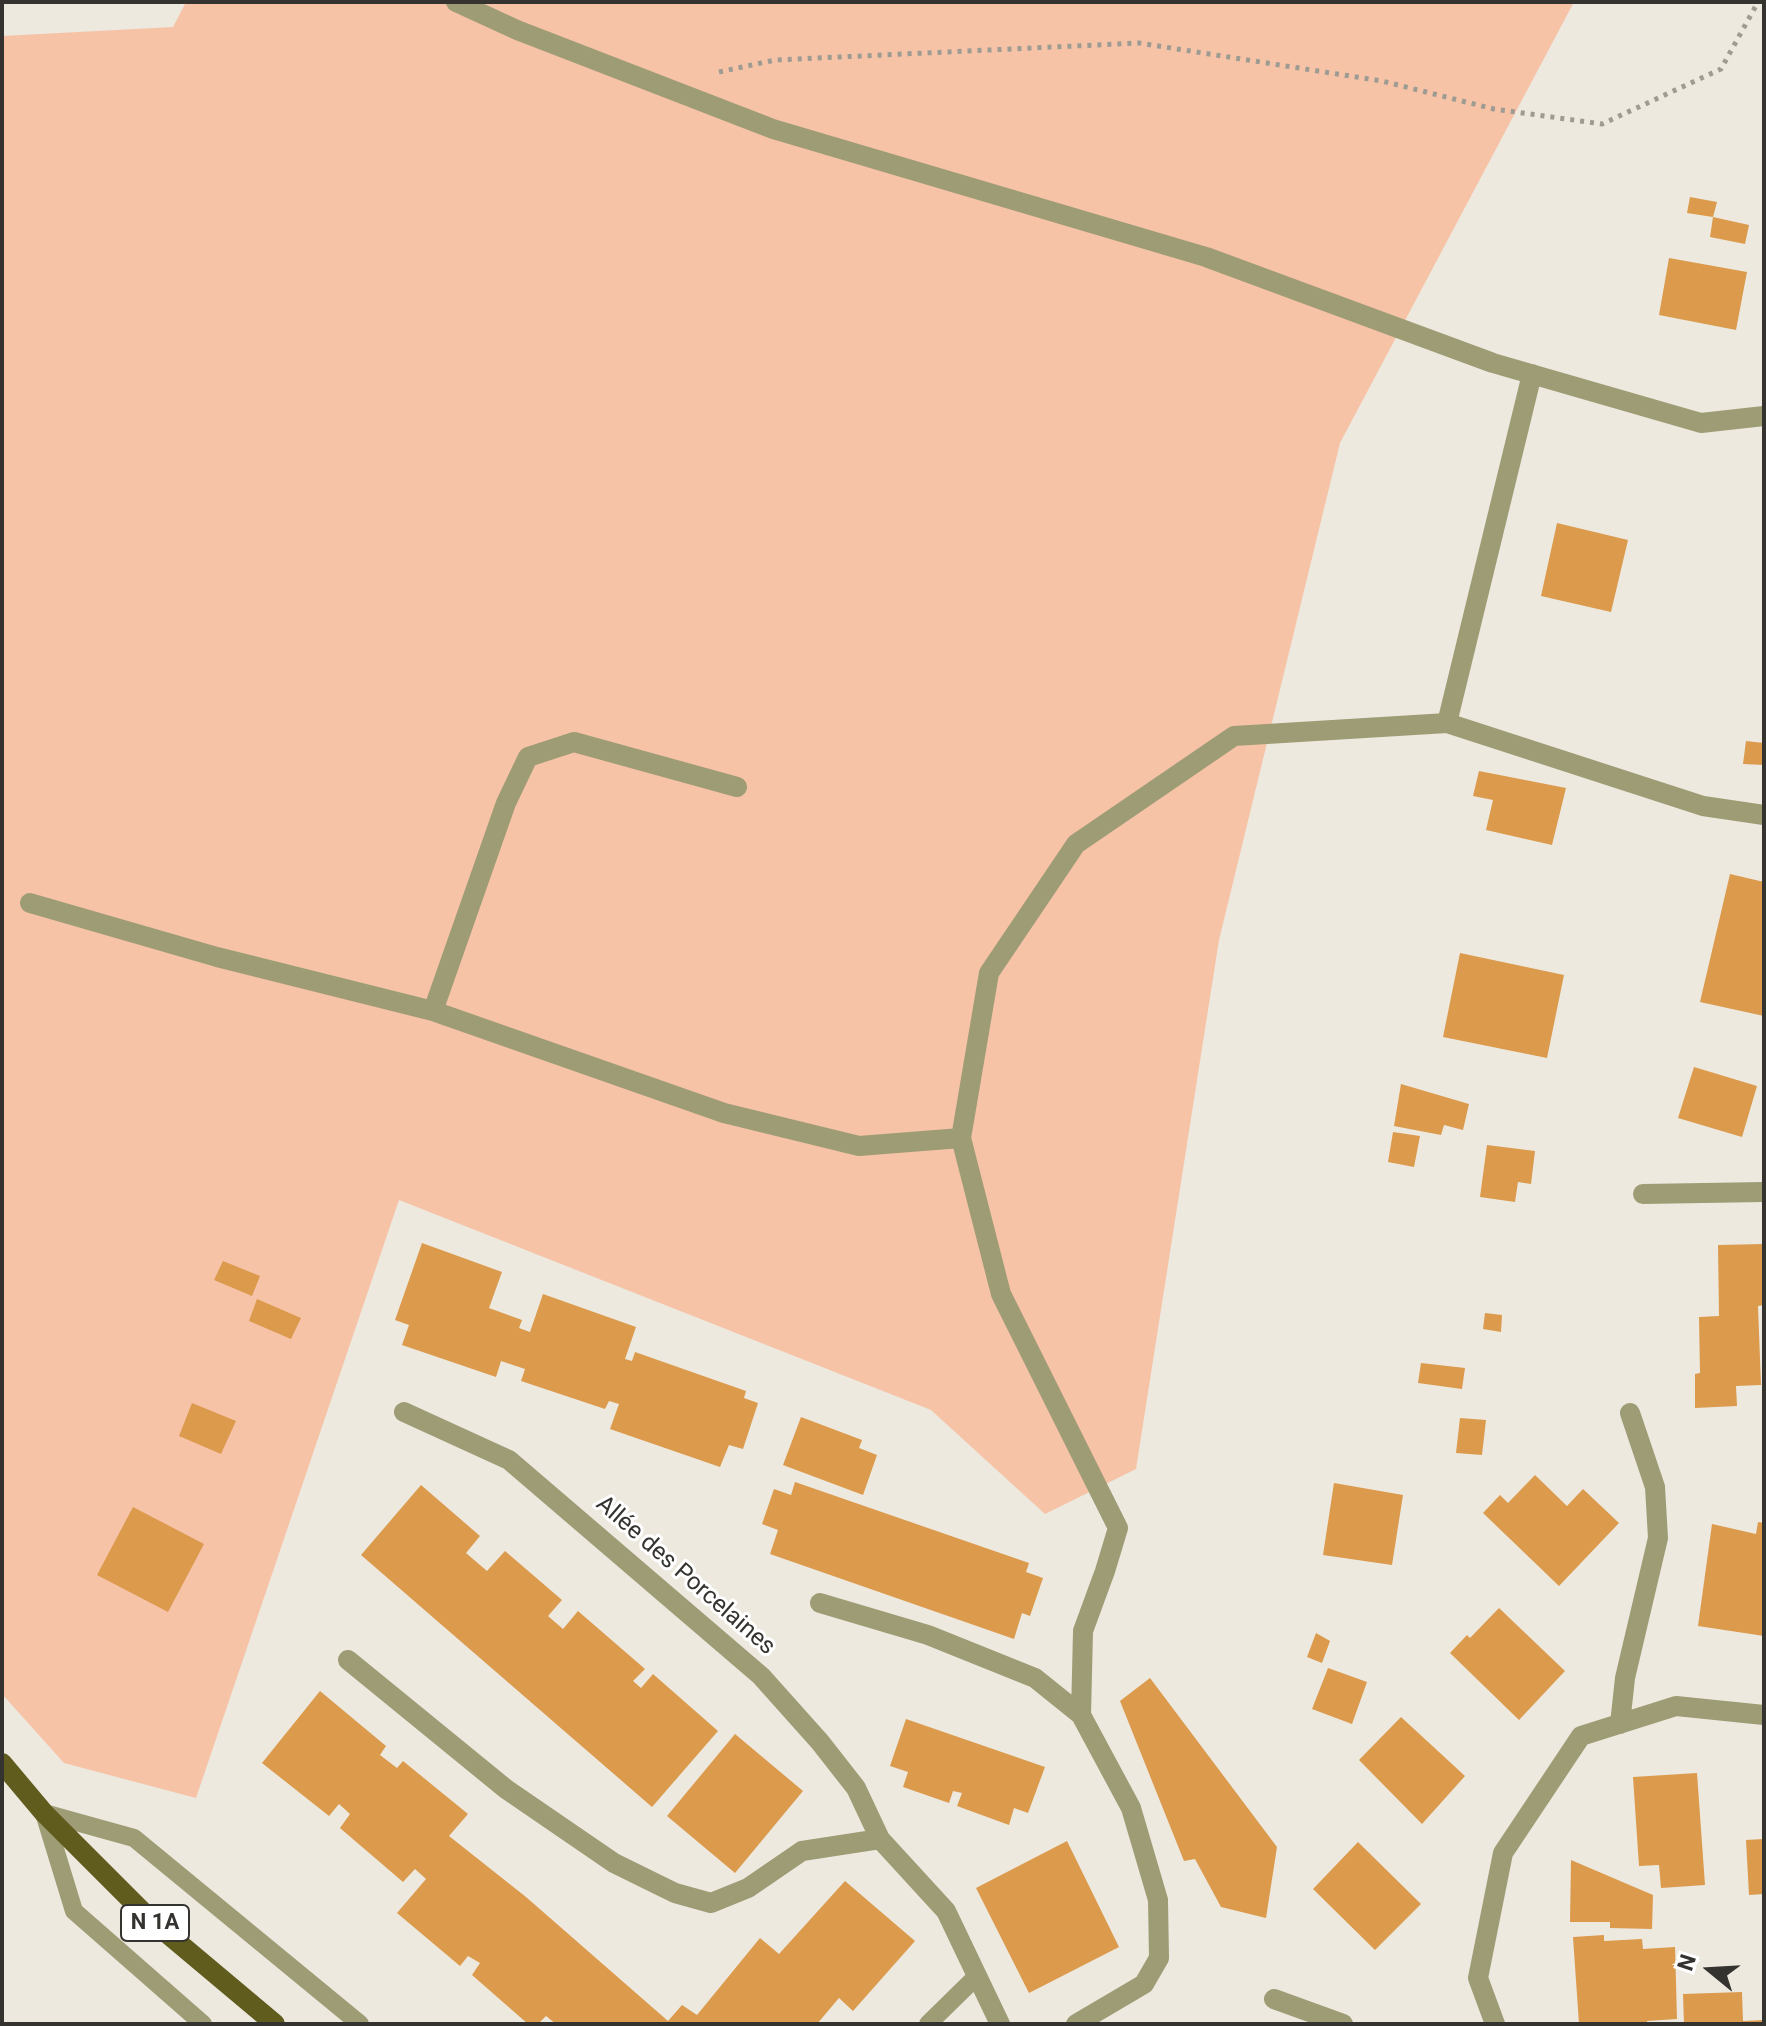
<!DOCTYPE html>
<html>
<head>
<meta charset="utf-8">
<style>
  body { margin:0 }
  #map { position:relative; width:1766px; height:2026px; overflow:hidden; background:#ede9df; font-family:Roboto,sans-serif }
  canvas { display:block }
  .frame { position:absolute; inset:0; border:4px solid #35332f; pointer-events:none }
  .north { position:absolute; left:1670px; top:1930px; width:80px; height:80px; -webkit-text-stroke:6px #fff; paint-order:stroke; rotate:288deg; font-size:22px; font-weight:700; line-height:32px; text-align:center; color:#35332f }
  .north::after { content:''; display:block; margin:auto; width:28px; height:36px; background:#35332f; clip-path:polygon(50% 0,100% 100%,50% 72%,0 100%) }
</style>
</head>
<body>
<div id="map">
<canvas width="1766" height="2026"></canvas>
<div class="frame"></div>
<div class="north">N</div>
</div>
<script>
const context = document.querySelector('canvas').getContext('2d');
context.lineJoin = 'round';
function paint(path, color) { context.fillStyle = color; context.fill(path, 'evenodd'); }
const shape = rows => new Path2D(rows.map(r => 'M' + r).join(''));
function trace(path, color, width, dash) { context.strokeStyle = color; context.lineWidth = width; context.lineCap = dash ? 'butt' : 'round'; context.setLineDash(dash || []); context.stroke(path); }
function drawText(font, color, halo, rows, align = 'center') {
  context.font = font + ' Roboto,sans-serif'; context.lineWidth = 6; context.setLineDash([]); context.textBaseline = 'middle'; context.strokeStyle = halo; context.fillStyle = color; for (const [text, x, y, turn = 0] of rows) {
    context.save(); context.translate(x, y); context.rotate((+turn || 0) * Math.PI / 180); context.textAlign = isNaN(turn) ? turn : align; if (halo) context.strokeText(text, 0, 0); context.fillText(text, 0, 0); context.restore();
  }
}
paint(shape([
  [186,2,1574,2,1340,443,1219,940,1136,1469,1045,1514,931,1410,399,1200,196,1798,64,1763,2,1694,2,36,173,27]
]), '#f6c3a7');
paint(shape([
  [1690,197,1717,202,1713,217,1687,213],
  [1713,217,1749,225,1745,244,1710,237],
  [1669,258,1747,272,1736,330,1659,315],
  [1557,523,1628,540,1611,612,1541,596],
  [1746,741,1764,743,1764,765,1743,764],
  [1479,771,1566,788,1552,845,1486,830,1493,800,1473,796],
  [1730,874,1764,882,1764,1016,1700,1002],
  [1460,953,1564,975,1547,1058,1443,1037],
  [1694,1067,1757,1086,1742,1137,1678,1118],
  [1401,1084,1469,1104,1463,1130,1444,1125,1441,1135,1394,1126],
  [1393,1132,1420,1136,1414,1167,1388,1162],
  [1487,1145,1535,1151,1531,1184,1518,1182,1515,1202,1480,1197],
  [422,1243,502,1272,489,1308,522,1320,519,1328,530,1332,543,1294,636,1327,625,1359,632,1361,635,1352,746,1391,744,1398,758,1403,743,1449,729,1445,720,1467,610,1429,619,1404,609,1401,605,1409,521,1381,525,1369,501,1361,496,1377,402,1345,409,1325,395,1320],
  [1764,1244,1764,1305,1758,1306,1761,1385,1736,1386,1737,1406,1695,1408,1695,1374,1700,1373,1699,1317,1719,1316,1718,1245],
  [223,1261,260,1276,252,1296,214,1280],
  [257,1299,301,1318,291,1339,249,1321],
  [1485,1313,1502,1315,1501,1332,1483,1329],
  [1421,1363,1465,1368,1462,1389,1418,1383],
  [192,1403,236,1421,221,1454,179,1436],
  [801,1417,862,1440,859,1448,877,1455,863,1495,783,1465],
  [1460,1418,1486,1420,1482,1455,1456,1453],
  [1535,1475,1567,1506,1583,1489,1619,1523,1559,1586,1483,1513,1500,1495,1508,1503],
  [795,1482,1029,1563,1026,1572,1043,1578,1030,1616,1022,1613,1014,1639,770,1554,778,1530,762,1524,774,1489,791,1495],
  [1334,1483,1403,1495,1392,1565,1323,1555],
  [421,1485,480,1536,466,1553,487,1571,505,1551,562,1600,548,1616,563,1629,578,1611,645,1669,633,1681,641,1688,653,1674,718,1731,652,1807,361,1555],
  [133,1507,204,1544,168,1612,97,1575],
  [1758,1522,1764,1523,1764,1636,1698,1626,1712,1524,1756,1534],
  [1499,1608,1565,1671,1519,1720,1450,1653,1467,1635,1470,1638],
  [1316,1633,1330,1641,1322,1663,1307,1657],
  [1328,1668,1367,1682,1352,1724,1312,1709],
  [1150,1678,1277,1847,1266,1918,1221,1907,1195,1859,1184,1861,1120,1701],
  [320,1691,386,1746,380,1755,397,1768,403,1761,468,1814,449,1836,526,1897,668,2021,682,2005,697,2015,760,1938,779,1954,845,1881,915,1941,853,2011,839,1998,817,2024,556,2024,546,2016,538,2024,528,2024,472,1975,480,1963,468,1956,460,1966,397,1913,426,1879,415,1869,403,1882,340,1828,350,1814,339,1804,329,1816,262,1763],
  [1401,1717,1465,1776,1422,1824,1359,1760],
  [906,1719,1045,1767,1028,1813,1014,1808,1009,1825,957,1806,962,1793,953,1791,949,1803,903,1787,908,1772,890,1766],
  [735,1734,803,1791,735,1873,667,1816],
  [1697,1773,1705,1885,1661,1888,1659,1865,1639,1866,1633,1777],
  [1764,1839,1764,1894,1749,1895,1746,1840],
  [1067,1841,1119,1947,1029,1993,976,1888],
  [1358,1842,1421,1904,1375,1950,1313,1889],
  [1571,1860,1653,1895,1652,1929,1610,1928,1610,1922,1570,1922],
  [1604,1935,1604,1941,1642,1939,1643,1949,1675,1947,1677,2019,1647,2021,1647,2024,1579,2024,1573,1937],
  [1742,1992,1743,2021,1764,2020,1764,2024,1684,2024,1683,1994]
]), '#db9a4c');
trace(shape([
  [719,72,775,60,1139,43,1382,81,1494,109,1602,124,1721,69,1758,2]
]), '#9e9b93', 5, [4, 6]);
trace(shape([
  [44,1813,134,1838,360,2024],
  [44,1813,74,1911,203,2024],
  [928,2024,977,1976]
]), '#9e9c75', 18);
trace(shape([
  [456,2,517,30,773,129,1206,257,1493,363,1701,423,1764,416],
  [1447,723,1532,374],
  [30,903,217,957,433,1011,724,1113,859,1146,961,1138],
  [433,1011,506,803,528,757,574,742,737,787],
  [1643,1194,1764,1192],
  [404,1412,509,1460,761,1676,820,1742,856,1788,880,1839,946,1911,1000,2024],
  [820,1603,928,1635,1035,1678,1081,1715,1131,1808,1158,1900,1159,1958,1144,1984,1076,2024],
  [348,1660,506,1789,614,1863,675,1893,711,1903,748,1888,802,1851,880,1839],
  [1081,1715,1083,1631,1105,1571,1118,1528,1001,1294,961,1138,989,973,1076,844,1234,736,1447,723,1703,806,1764,815],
  [1620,1724,1625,1678,1658,1538,1655,1487,1630,1413],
  [1274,1999,1343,2024],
  [1495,2024,1478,1978,1503,1853,1581,1736,1676,1706,1764,1715]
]), '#9e9c75', 20);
trace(shape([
  [2,1763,44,1813,150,1919,275,2024]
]), '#605c1d', 20);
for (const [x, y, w] of [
  [155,1923,68]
]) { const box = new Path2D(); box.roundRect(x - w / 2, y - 18, w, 36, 6); context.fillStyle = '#fff'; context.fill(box); trace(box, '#35332f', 2); }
drawText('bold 22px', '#35332f', null, [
  ["N 1A",155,1923]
]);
drawText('24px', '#35332f', '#fff', [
  ["Allée des Porcelaines",685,1576,41]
]);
</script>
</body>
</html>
